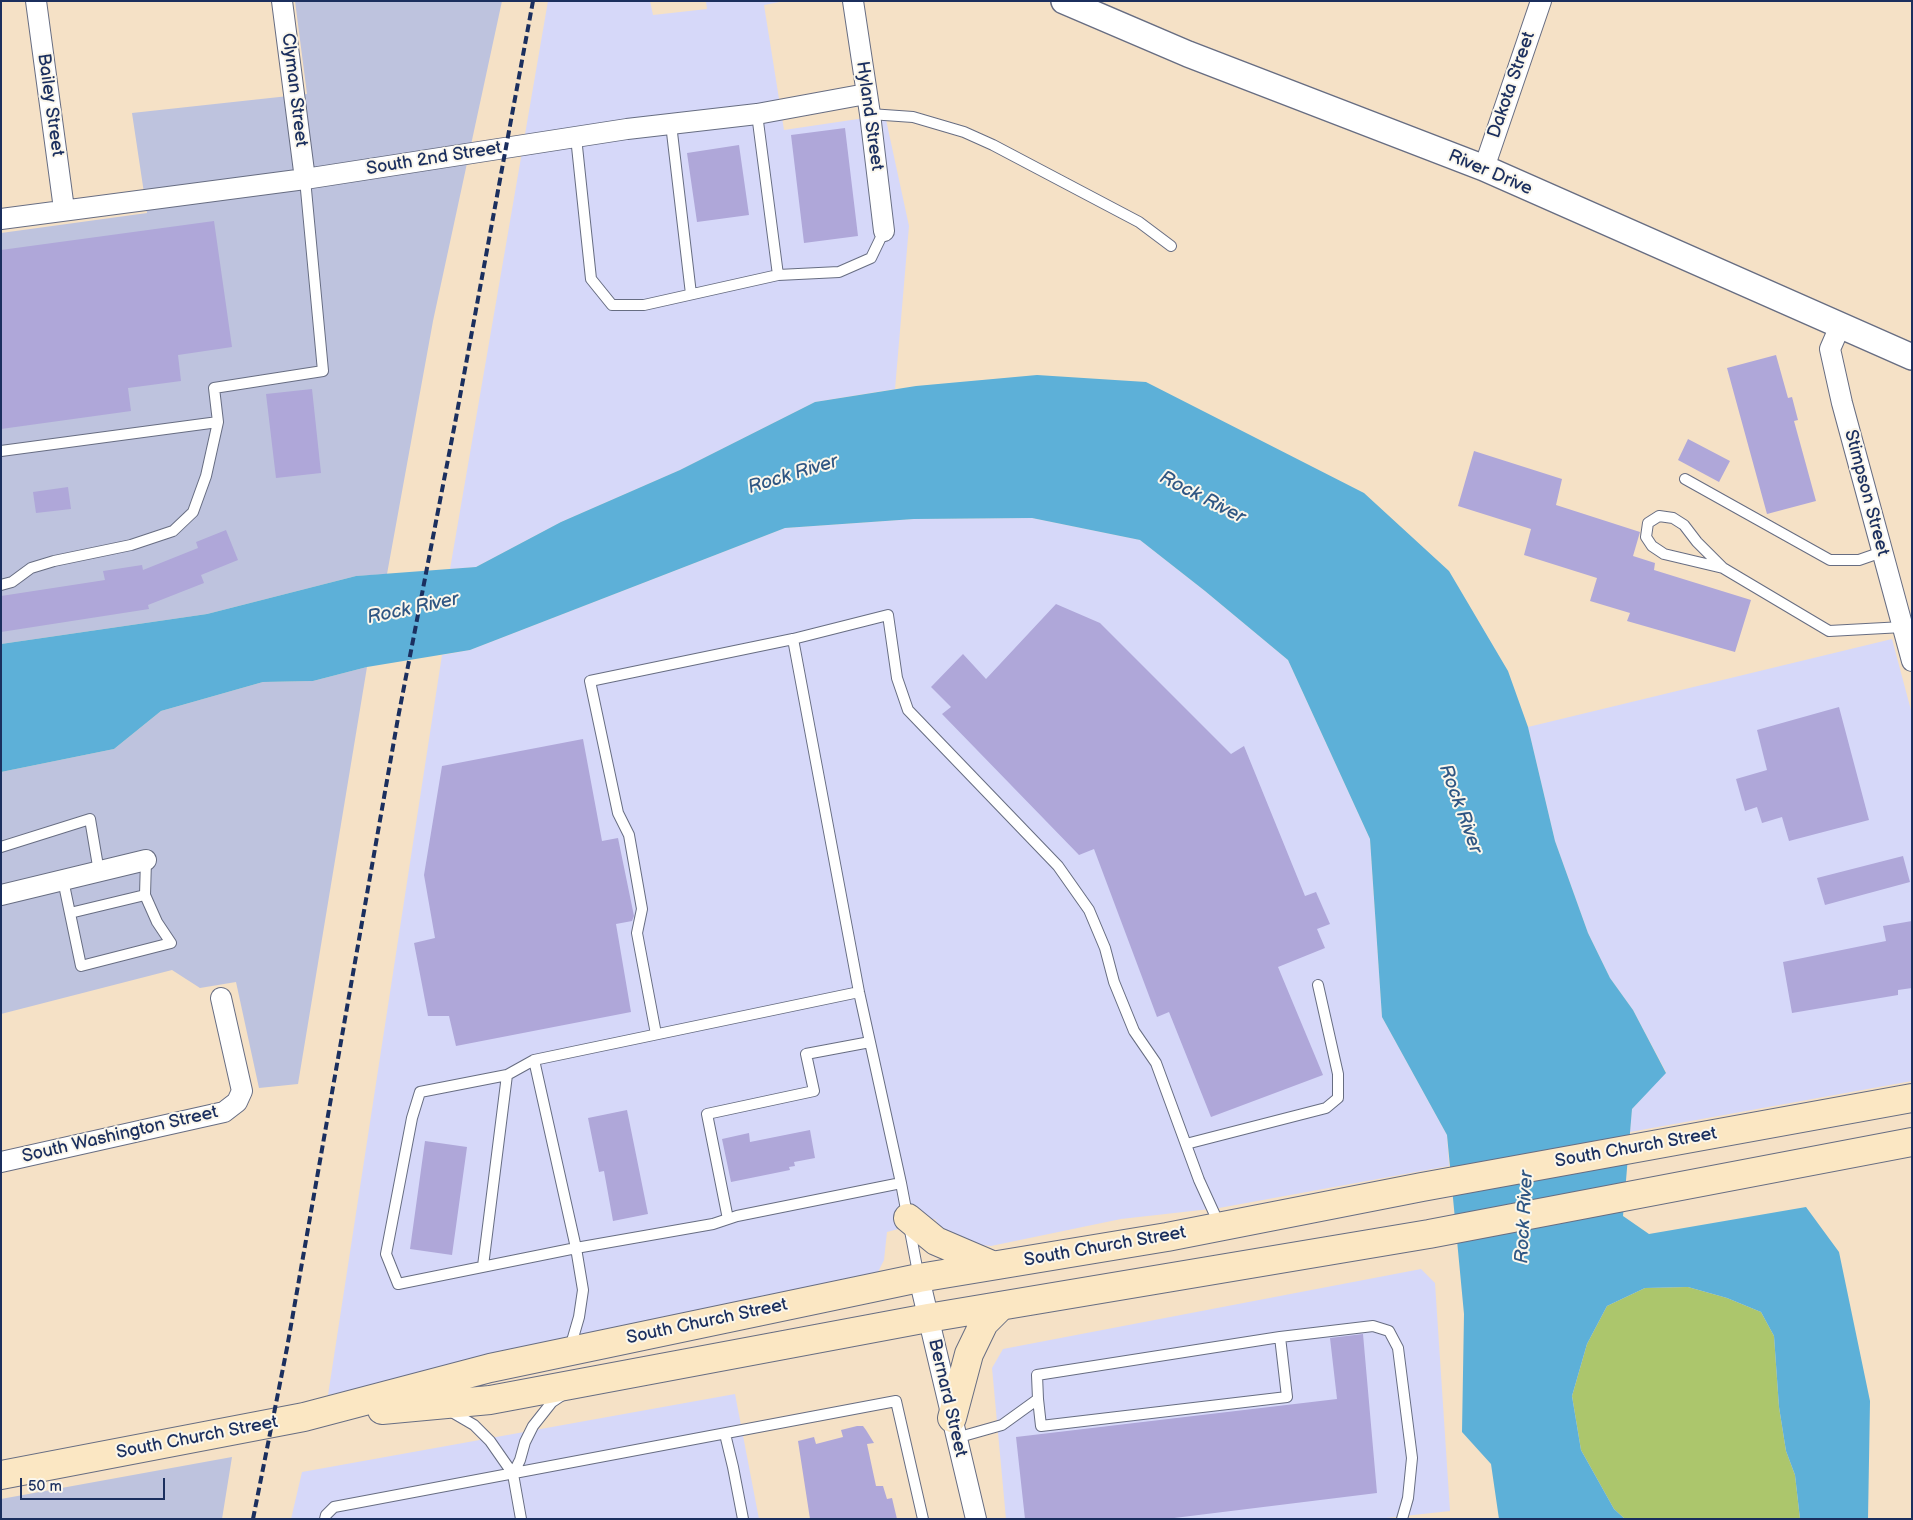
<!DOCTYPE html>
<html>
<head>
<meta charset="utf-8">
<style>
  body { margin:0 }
  #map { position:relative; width:1913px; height:1520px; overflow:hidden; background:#f5e1c6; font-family:"Balsamiq Sans",sans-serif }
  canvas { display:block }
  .frame { position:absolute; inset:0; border:2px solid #1b2f5e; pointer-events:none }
  .scale { position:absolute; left:20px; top:1478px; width:145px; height:22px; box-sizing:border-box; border:2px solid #1b2f5e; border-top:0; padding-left:6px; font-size:15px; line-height:18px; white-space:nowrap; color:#1b2f5e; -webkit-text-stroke:4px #fbf7ec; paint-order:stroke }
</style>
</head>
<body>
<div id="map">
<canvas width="1913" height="1520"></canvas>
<div class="frame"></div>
<div class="scale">50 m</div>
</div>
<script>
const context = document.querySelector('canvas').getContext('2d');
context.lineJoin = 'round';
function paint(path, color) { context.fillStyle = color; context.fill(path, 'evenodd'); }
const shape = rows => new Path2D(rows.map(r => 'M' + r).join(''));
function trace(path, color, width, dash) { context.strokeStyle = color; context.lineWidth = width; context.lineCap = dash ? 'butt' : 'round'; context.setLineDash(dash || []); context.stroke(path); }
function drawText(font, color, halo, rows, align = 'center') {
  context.font = font + ' "Balsamiq Sans",sans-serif'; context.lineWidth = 4; context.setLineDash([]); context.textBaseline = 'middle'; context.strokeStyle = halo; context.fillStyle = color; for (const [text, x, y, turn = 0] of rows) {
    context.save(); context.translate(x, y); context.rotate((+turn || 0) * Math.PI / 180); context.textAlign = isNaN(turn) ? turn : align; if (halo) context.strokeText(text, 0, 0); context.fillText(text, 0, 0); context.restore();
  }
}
paint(shape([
  [548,1,650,1,653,15,707,9,706,1,785,1,764,5,784,130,885,115,909,226,895,389,815,402,680,470,561,522,476,567,450,569],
  [1032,518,1140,540,1205,591,1288,660,1370,839,1382,1017,1447,1135,1449,1166,1219,1208,1121,1219,991,1246,963,1243,953,1240,939,1226,935,1219,887,1232,884,1260,876,1276,830,1290,328,1395,442,655,470,650,785,528,914,519],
  [1892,639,1912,714,1912,1081,1630,1132,1632,1109,1666,1072,1633,1010,1610,978,1588,933,1555,841,1528,727],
  [1421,1269,1435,1283,1450,1511,1377,1519,1006,1519,992,1368,1003,1349],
  [735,1394,759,1519,291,1519,302,1472]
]), '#d6d8f9');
paint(shape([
  [295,1,502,1,433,321,387,574,356,576,207,614,1,644,1,233,147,213,132,113,307,94],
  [367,667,298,1084,259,1088,236,982,200,988,172,970,1,1014,1,772,114,749,161,711,263,682,313,681],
  [232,1457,222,1519,1,1519,1,1499]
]), '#bec3de');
paint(shape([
  [1688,1287,1727,1298,1761,1312,1774,1336,1779,1407,1786,1451,1795,1475,1800,1519,1625,1519,1614,1509,1581,1450,1572,1396,1587,1344,1607,1306,1645,1288]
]), '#acc66c');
paint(shape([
  [1037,375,1146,382,1364,493,1449,571,1508,671,1528,727,1555,841,1588,933,1610,978,1633,1010,1666,1073,1632,1109,1623,1216,1649,1234,1806,1207,1839,1252,1870,1401,1868,1519,1800,1519,1795,1475,1786,1451,1779,1407,1774,1336,1761,1312,1727,1298,1688,1287,1645,1288,1607,1306,1587,1344,1572,1396,1581,1450,1614,1509,1625,1519,1499,1519,1491,1464,1462,1432,1464,1314,1447,1135,1382,1017,1370,839,1288,660,1205,591,1140,540,1032,518,914,519,785,528,470,650,367,667,313,681,263,682,161,711,114,749,1,772,1,644,207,614,356,576,476,567,561,522,680,470,815,402,916,386]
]), '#5db0d8');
paint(shape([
  [845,128,858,236,804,243,791,135],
  [739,145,749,215,697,222,687,153],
  [214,221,232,347,178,355,181,381,128,388,131,411,1,429,1,250],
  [1776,355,1788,398,1792,397,1798,420,1794,421,1816,501,1767,514,1727,368],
  [312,389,321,473,276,478,266,394],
  [1688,439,1730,461,1719,482,1678,460],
  [1474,451,1562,479,1556,505,1640,532,1633,556,1655,563,1654,570,1751,600,1735,652,1627,621,1630,613,1590,601,1597,578,1524,555,1531,529,1458,506],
  [68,487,71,509,36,513,33,492],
  [226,530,238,560,201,575,204,583,148,605,149,609,1,632,1,596,105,580,103,571,142,565,143,570,198,548,196,542],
  [1056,604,1100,623,1231,754,1244,746,1305,896,1316,892,1330,924,1317,929,1325,948,1278,967,1323,1075,1211,1117,1169,1012,1157,1017,1094,849,1079,855,942,714,951,707,931,687,963,654,986,679],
  [1839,707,1869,820,1789,841,1782,817,1762,823,1757,807,1745,811,1736,779,1767,770,1757,730],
  [583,739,602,841,618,838,634,916,632,921,616,924,631,1012,456,1046,449,1016,428,1016,414,943,435,938,424,875,442,766],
  [1903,856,1910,882,1825,905,1817,878],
  [1912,921,1912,988,1898,990,1898,995,1792,1013,1783,962,1886,941,1883,926],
  [627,1110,648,1214,613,1221,604,1171,599,1172,588,1118],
  [810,1130,815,1158,794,1162,795,1166,789,1167,790,1170,731,1182,722,1139,749,1133,750,1142],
  [425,1141,467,1147,452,1255,410,1249],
  [1363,1334,1377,1493,1166,1519,1025,1519,1016,1437,1337,1399,1330,1338],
  [857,1426,863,1426,866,1430,874,1443,867,1444,876,1486,883,1486,887,1499,892,1498,897,1519,810,1519,798,1441,814,1437,816,1444,843,1437,841,1430]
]), '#afa7d9');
const service = shape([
  [757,114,778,275],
  [870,114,913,117,964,132,993,145,1139,222,1171,246],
  [671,124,691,294],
  [576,137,591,279,612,305,644,305,778,275,839,272,871,258,884,231],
  [1,451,218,422,214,388,323,371,305,179],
  [1685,479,1830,560,1859,560,1882,552],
  [1723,568,1697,542,1684,525,1673,518,1659,516,1648,523,1646,537,1652,546,1664,554,1723,568,1829,631,1903,627],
  [1,585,12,582,31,568,54,561,131,545,173,531,193,512,206,476,218,422],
  [793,639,859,992,901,1183,919,1278],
  [1,847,90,819,99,872],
  [63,880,81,966,171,943,157,922,145,895,146,860],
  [70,913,145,895],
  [656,1034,637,933,642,909,629,835,618,813,590,681,793,639,888,615,897,678,908,710,1058,866,1089,910,1105,948,1114,982,1134,1031,1156,1063,1199,1180,1220,1226],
  [534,1060,507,1075,420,1092,412,1118,386,1254,398,1284,576,1248,713,1224,737,1216,901,1183],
  [1186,1144,1326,1108,1338,1098,1338,1074,1318,985],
  [728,1219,707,1114,814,1091,806,1054,870,1042],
  [483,1266,507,1075],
  [570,1348,579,1317,583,1290,576,1248,534,1060,859,992],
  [1038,1399,1041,1426,1287,1397,1280,1337],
  [450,1411,474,1425,490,1441,513,1474,521,1519],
  [725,1434,733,1467,743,1519],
  [956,1438,1002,1425,1038,1399,1037,1375,1280,1337,1373,1326,1389,1331,1398,1348,1412,1458,1408,1498,1402,1519],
  [513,1474,520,1460,525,1442,533,1426,552,1402,561,1396],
  [325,1519,326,1515,334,1507,896,1401,923,1519]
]);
const minor = shape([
  [36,1,64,209],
  [282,1,305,179],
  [853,1,870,114,884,231],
  [1484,168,1541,1],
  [1,219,305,179,627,129,757,114,866,94],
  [1840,326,1830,349,1842,403,1912,661],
  [1,895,146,860],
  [1,1162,224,1112,237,1102,242,1091,221,998],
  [919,1278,976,1519]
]);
const tertiary = shape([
  [1064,1,1188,54,1484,168,1912,357]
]);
const secondary = shape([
  [908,1218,936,1241,992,1265],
  [382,1410,490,1400,928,1318,1429,1234,1912,1142],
  [952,1418,969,1354,984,1323,1001,1306],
  [1,1475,304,1417,490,1368,919,1278,1167,1237,1422,1187,1912,1098]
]);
trace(service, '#676d82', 12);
trace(minor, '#676d82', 22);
trace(tertiary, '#676d82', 28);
trace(secondary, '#676d82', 30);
trace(service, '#fff', 10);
trace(minor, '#fff', 20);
trace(tertiary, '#fff', 25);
trace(secondary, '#fbe7c3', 28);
trace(shape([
  [253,1519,287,1348,398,718,456,418,533,1]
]), '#1b2f5e', 4, [8, 4]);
drawText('18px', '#1b2f5e', '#fbf7ec', [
  ["Dakota Street",1512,85,-71],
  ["Clyman Street",294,90,83],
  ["Bailey Street",50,105,82],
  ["Hyland Street",869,116,82],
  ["South 2nd Street",434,159,-9],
  ["River Drive",1490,173,23],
  ["Stimpson Street",1866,493,75],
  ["South Washington Street",120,1135,-13],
  ["South Church Street",1636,1148,-10],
  ["South Church Street",1105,1247,-10],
  ["South Church Street",707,1322,-12],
  ["Bernard Street",947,1398,77],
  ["South Church Street",197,1438,-11]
]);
drawText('italic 19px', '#2f5683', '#fbf7ec', [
  ["Rock River",793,475,-17],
  ["Rock River",1202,498,27],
  ["Rock River",413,609,-12],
  ["Rock River",1460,809,70],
  ["Rock River",1525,1217,-87]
]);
</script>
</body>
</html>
